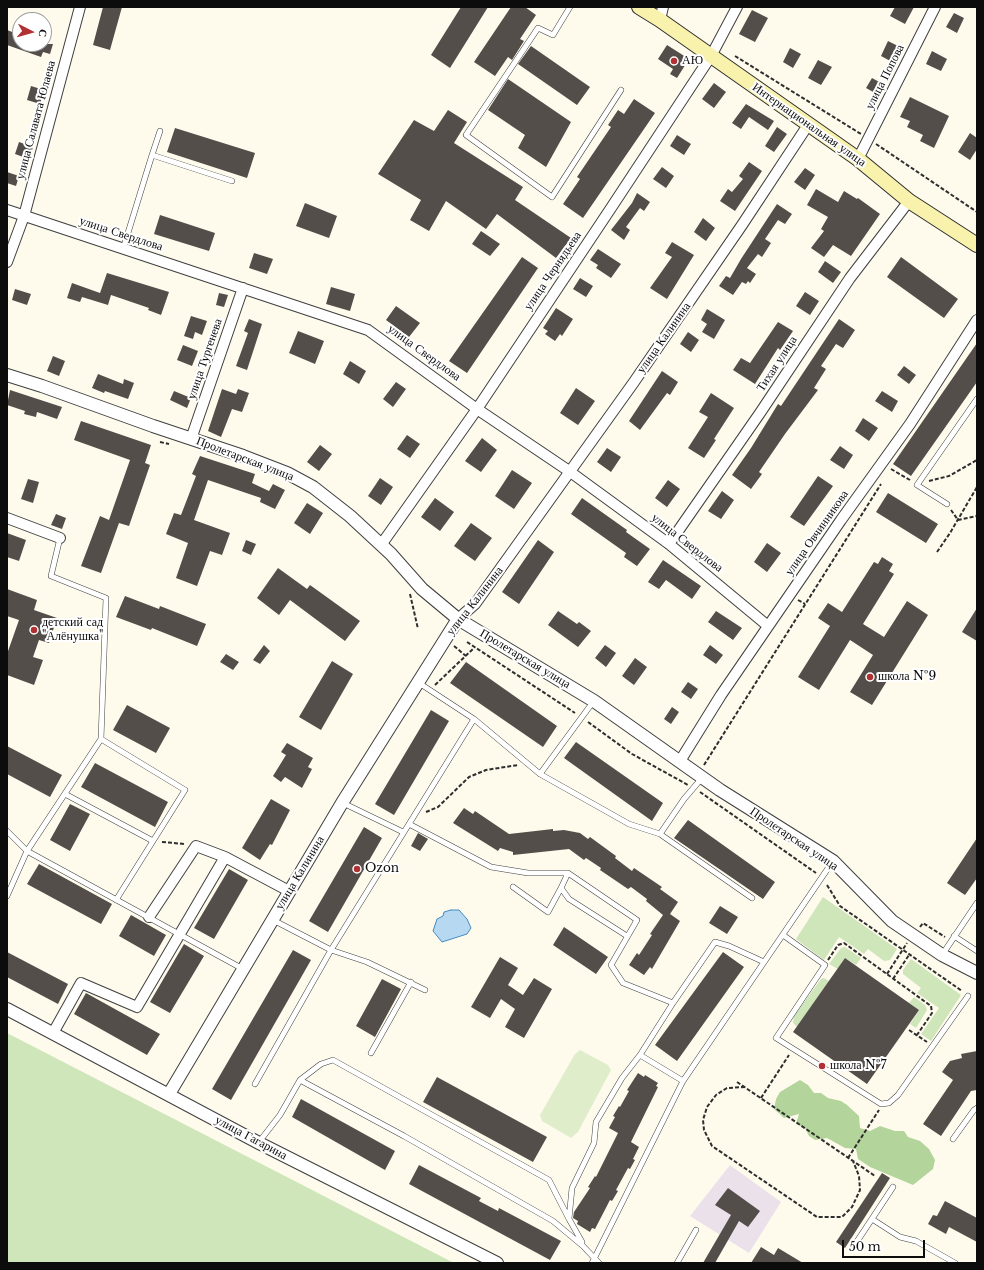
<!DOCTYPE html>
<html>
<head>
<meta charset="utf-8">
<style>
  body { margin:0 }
  #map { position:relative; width:984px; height:1270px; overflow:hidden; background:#fefbed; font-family:"Libre Baskerville",serif }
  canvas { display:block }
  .frame { position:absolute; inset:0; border:8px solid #0c0c0c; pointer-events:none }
  .north { position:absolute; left:12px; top:12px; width:40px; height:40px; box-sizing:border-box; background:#fff; border:1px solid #9e9e9e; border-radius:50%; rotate:96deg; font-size:11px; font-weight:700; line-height:16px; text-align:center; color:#0c0c0c }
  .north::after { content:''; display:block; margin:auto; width:14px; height:18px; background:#b13033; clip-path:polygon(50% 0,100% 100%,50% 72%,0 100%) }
  .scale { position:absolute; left:842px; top:1240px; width:83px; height:18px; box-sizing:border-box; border:2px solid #0c0c0c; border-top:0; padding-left:5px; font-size:12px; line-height:14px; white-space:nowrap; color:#0c0c0c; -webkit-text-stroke:3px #fff; paint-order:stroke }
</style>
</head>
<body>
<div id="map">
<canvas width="984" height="1270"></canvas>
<div class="frame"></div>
<div class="north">С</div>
<div class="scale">50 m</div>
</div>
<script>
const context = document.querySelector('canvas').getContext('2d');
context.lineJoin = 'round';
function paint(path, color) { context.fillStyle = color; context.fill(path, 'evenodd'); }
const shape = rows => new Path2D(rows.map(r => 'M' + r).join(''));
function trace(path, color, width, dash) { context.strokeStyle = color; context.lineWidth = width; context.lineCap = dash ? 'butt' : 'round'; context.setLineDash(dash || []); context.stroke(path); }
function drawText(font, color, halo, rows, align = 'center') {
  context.font = font + ' "Libre Baskerville",serif'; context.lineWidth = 4; context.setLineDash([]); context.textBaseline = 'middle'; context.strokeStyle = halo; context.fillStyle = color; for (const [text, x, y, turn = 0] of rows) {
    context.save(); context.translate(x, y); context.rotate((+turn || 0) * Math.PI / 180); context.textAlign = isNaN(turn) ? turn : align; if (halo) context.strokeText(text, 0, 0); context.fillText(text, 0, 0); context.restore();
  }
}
paint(shape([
  [730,1165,781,1202,749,1253,690,1216]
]), '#eae1eb');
paint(shape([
  [823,897,897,949,890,960,884,961,868,949,864,954,839,937,824,960,796,939],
  [845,947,861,958,856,965,845,958,838,969,829,964,841,948],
  [911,959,961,995,931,1041,921,1034,939,1008,917,993,921,988,903,974,903,970],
  [824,978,829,981,797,1027,793,1023,794,1016,821,979],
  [914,997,925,1005,927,1010,916,1028,910,1024,919,1010,909,1003],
  [7,1033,454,1263,7,1263]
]), '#cfe5ba');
paint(shape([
  [800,1080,808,1085,814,1093,821,1093,828,1098,841,1101,847,1105,859,1116,860,1128,870,1131,880,1126,895,1131,904,1131,908,1137,920,1141,929,1149,935,1160,933,1169,913,1185,870,1167,858,1159,856,1149,845,1148,827,1138,815,1140,809,1136,805,1128,796,1124,799,1114,784,1118,774,1109,776,1099,780,1092]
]), '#b3d49a');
paint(shape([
  [580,1050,608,1065,611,1070,578,1132,571,1138,542,1121,540,1115,575,1054]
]), '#e0edcb');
const water = shape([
  [451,910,459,910,467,919,471,928,467,934,442,942,433,931,437,919,443,916,444,912,451,910]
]);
paint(water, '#b6d9f1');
trace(water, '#438cc2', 1);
paint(shape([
  [103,7,122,7,110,50,93,45],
  [461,7,488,7,450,68,431,55],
  [511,7,525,7,536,15,520,39,524,41,512,60,508,57,495,76,474,62],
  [895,7,914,7,905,24,890,16],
  [752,10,768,18,755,42,739,34],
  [954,13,964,18,957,33,946,27],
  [7,30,20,35,20,44,53,44,50,54,43,52,41,57,7,45],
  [888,41,902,48,894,63,881,56],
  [667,45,689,59,677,78,670,74,673,69,658,59],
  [531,46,590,87,577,105,518,64],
  [790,48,801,54,793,68,783,62],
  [932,51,947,59,941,71,926,64],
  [818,60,832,67,821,85,808,78],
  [872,78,881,83,875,93,866,88],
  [508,79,571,122,546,167,518,148,525,135,488,110],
  [714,83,726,92,714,108,702,99],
  [31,86,44,90,40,104,27,100],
  [910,97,949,116,934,148,920,141,923,135,907,127,910,121,900,117],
  [634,99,655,113,583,218,563,204,580,179,577,177,611,127,608,125,618,110,624,114],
  [746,104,774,121,768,130,749,117,741,129,732,123],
  [448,110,467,122,454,143,523,187,515,200,571,238,556,258,497,214,486,229,446,201,429,231,410,220,421,200,378,174,414,120,434,131],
  [777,127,787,134,774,152,765,146],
  [175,128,255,153,247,178,167,152],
  [970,133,977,138,977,149,970,160,958,152],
  [677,135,691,144,684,155,670,146],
  [19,142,33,147,29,159,15,154],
  [749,162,762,171,735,211,720,201,728,189,732,192,743,179,739,176],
  [662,167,674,176,666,188,653,179],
  [805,168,815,175,805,190,794,182],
  [7,172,19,176,16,186,7,183],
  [816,189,838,202,844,191,857,199,858,198,880,214,851,256,833,245,824,257,811,248,824,231,821,229,828,217,807,205],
  [637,193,650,202,644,211,640,208,626,227,630,230,624,240,611,230,632,203],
  [305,203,337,216,329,238,296,226],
  [777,204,792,214,785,224,778,220,765,239,771,243,762,257,758,254,747,268,756,274,750,283,748,281,746,284,742,282,733,295,719,286,726,276,730,278,741,259],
  [160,215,215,233,209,251,154,234],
  [703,218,715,228,706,241,694,232],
  [481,231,500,244,490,256,472,244],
  [672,242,694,255,667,299,650,288,672,257,665,253],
  [598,249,621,264,611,278,596,268,598,265,590,260],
  [254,253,273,259,267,274,249,268],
  [522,257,538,268,467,373,449,361],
  [901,257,958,299,944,318,887,277],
  [825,261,841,272,833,283,818,272],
  [107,273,169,292,161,315,148,310,149,308,111,295,108,305,82,297,80,302,67,298,72,283,100,293],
  [580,278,593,286,586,297,573,289],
  [331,287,355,294,350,311,326,304],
  [15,289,31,294,27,305,12,300],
  [805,292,819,301,810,315,796,306],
  [219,293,228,295,224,307,216,305],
  [396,306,420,323,409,337,386,320],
  [556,308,573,319,562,336,560,334,555,341,545,334,548,331,543,328],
  [707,309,725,320,714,339,702,332,707,324,701,320],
  [191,316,207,321,202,335,195,332,193,339,184,336],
  [249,319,262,324,247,370,236,366,248,333,244,331],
  [839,319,855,330,843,348,836,344,821,366,826,369,814,388,818,390,785,434,759,472,762,474,751,489,732,475,751,448,778,404,781,406],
  [778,322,793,331,780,350,778,348,755,384,733,370,741,358,750,363],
  [298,331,324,341,315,364,289,353],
  [688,332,699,340,691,352,680,344],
  [977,343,977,382,911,476,893,464],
  [183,345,198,351,192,366,177,360],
  [53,356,65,361,59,376,47,371],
  [350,361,366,371,359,384,343,374],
  [904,366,916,375,909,384,897,375],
  [662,371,678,382,670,395,667,393,640,430,629,421],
  [98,374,123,384,124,379,134,383,128,399,105,391,104,393,92,388],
  [396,382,406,389,393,407,383,399],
  [576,388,595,401,578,425,560,413],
  [222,389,236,394,238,389,249,393,242,412,232,409,221,437,208,431],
  [10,390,62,407,57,419,37,412,36,417,24,414,25,411,7,405],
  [174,391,191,398,187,408,170,400],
  [882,391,898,401,892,412,875,401],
  [711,393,734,408,714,439,716,440,704,458,688,448,708,417,699,412],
  [863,418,878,428,869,441,855,431],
  [81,421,151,445,145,463,150,465,129,526,119,523,101,573,81,566,100,516,109,520,130,460,74,440],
  [407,435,420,444,410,458,397,449],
  [482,438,497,450,481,472,465,461],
  [320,445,332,454,319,471,307,462],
  [840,446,853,455,844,469,830,460],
  [607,448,621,457,611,472,597,462],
  [200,456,255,474,252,483,269,491,273,484,285,490,275,509,260,502,261,498,208,480,194,520,230,533,222,555,210,551,197,586,176,578,188,543,166,534,174,513,181,515,196,476,192,474],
  [512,470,532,483,514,509,495,496],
  [818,476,833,486,804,526,790,517],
  [380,478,393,487,381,505,368,496],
  [28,479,39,482,33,503,21,499],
  [668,480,680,489,667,507,655,498],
  [722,491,734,500,721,519,708,511],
  [888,493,938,524,926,543,876,512],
  [435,498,454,512,440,531,421,517],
  [582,498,627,530,626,532,650,549,637,566,624,557,626,553,571,514],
  [307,503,323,513,310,534,294,523],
  [56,514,66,518,62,529,51,525],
  [471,523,492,538,475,561,454,546],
  [7,533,26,540,19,561,7,557],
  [246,540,256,544,251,555,242,551],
  [538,540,554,552,519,604,502,592],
  [767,543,781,553,767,572,754,562],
  [882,557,893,564,889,571,894,574,863,624,884,637,907,601,928,615,872,705,850,692,873,655,850,640,819,690,798,677,830,626,818,618,828,603,842,612,874,562,878,564],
  [663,560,701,586,692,599,666,580,659,589,648,582],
  [278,568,307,589,310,585,360,621,345,641,290,600,279,615,257,598],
  [7,589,37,600,34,610,57,618,49,643,39,640,33,657,43,660,34,685,7,675,7,654,19,620,7,616],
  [125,596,159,609,160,606,206,624,197,646,152,628,151,630,116,617],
  [977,608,977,641,962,632],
  [558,611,577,624,579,622,591,631,578,647,548,625],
  [716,611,742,628,733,640,708,622],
  [264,645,270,651,260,664,253,660],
  [605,645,616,653,606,667,595,658],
  [710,645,723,655,716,664,703,655],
  [226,654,239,662,233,670,220,662],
  [635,658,647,667,634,685,622,676],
  [332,661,353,674,321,730,299,717],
  [466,662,557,726,543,747,450,683],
  [688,682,698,689,691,699,681,692],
  [127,705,170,728,156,753,113,730],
  [672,707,679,712,671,724,664,719],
  [431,710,449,721,394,815,375,804],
  [576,742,663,803,652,821,564,758],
  [287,743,313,758,308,767,312,769,302,788,285,777,281,782,273,776,286,755,281,752],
  [7,746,62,775,50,797,7,774],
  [95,763,168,802,155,827,81,787],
  [271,799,290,810,272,845,270,844,260,860,242,848],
  [70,804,90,814,70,851,50,840],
  [464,808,473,814,475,811,509,834,553,829,553,831,564,830,580,833,588,839,590,837,616,856,615,858,632,871,634,868,662,887,660,889,678,902,670,914,680,921,652,969,650,967,644,975,629,965,637,953,639,955,652,935,650,934,663,915,646,901,647,899,631,887,628,889,600,870,601,868,586,858,584,860,569,849,513,855,513,852,500,848,498,851,453,823],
  [688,820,775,882,763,899,674,838],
  [364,827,382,838,328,932,309,921],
  [418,833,428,839,420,851,411,846],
  [977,838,977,878,965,895,947,883],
  [39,864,112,904,101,924,27,884],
  [229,869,248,880,214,939,194,928],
  [720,906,738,917,727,934,709,923],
  [131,915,166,935,154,956,119,936],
  [564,927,608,957,596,974,553,945],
  [184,944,204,956,170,1013,150,1002],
  [293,950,311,960,231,1100,212,1089],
  [7,952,68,984,58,1004,7,977],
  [723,952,744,967,677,1061,655,1045],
  [500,957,518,968,508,985,523,995,534,978,552,989,524,1038,505,1027,515,1009,501,999,490,1018,471,1007],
  [845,958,919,1010,867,1084,793,1032],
  [382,979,401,989,375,1037,356,1026],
  [86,993,160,1034,147,1055,74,1014],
  [977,1051,977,1090,971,1091,941,1136,923,1124,953,1080,942,1072,950,1061,962,1058,961,1054],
  [638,1073,644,1077,645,1075,658,1083,656,1086,658,1087,631,1142,639,1147,633,1159,635,1160,630,1169,628,1168,616,1190,618,1191,612,1201,610,1200,595,1229,592,1228,590,1232,577,1224,578,1221,573,1218,574,1212,590,1188,588,1187,595,1176,596,1177,618,1133,609,1128,615,1117,613,1116,619,1106,620,1107,629,1091,627,1090],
  [437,1077,547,1137,533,1162,423,1102],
  [301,1099,395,1151,385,1170,292,1117],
  [419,1165,481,1198,479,1201,498,1211,499,1208,561,1241,550,1260,409,1184],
  [882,1173,890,1178,845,1248,836,1242],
  [728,1188,760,1211,748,1227,739,1221,715,1263,703,1263,731,1215,715,1205],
  [945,1201,977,1218,977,1242,949,1227,946,1234,928,1224,933,1215,937,1216],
  [761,1247,774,1255,778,1248,803,1263,751,1263]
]), '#544e4a');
const service = shape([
  [570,7,553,35,538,28,466,135,552,197,621,90],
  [152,155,160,131],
  [123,249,152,155,232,181],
  [947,504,917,485,977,399],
  [419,683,474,719,540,774,629,824,660,834,752,898],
  [101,739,185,790,116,900],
  [540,774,593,702],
  [65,794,153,841],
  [343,803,403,832],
  [409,824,491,867,528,873,568,873,637,920,611,965,623,983,673,1003],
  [7,831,27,851,243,969],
  [660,834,684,799,702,778],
  [568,873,561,888,569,899,627,936],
  [513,887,548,912,561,888],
  [7,896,27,851,101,739,106,598,51,576,60,538],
  [273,920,331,950,367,962,425,990],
  [783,935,825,965,776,1038,881,1104,889,1103,898,1095,968,996],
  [954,936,977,951],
  [942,955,977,903],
  [371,1053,411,982],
  [640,1055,683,1081],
  [300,1080,321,1064,333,1060,549,1180,569,1219],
  [255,1084,331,950,474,719],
  [953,1139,974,1110,977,1108],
  [259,1142,280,1115,300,1080,404,1136,553,1221,583,1246,599,1263],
  [872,1219,900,1237,916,1241,955,1263],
  [582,1242,569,1219,572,1188,594,1143,596,1122,622,1078,640,1055,673,1003,715,942,729,946,764,962],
  [854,1246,893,1187],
  [592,1263,683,1081,833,861],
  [677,1263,696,1230]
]);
const minor = shape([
  [660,20,663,7],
  [858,159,935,7],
  [7,210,368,330,477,409,569,471,669,544,768,626],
  [7,262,24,216,80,7],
  [191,439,243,288],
  [7,518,60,538],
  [669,544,760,413,850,278,909,201],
  [381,545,477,409,611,208,711,56,737,7],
  [458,619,475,604,634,382,742,225,808,125],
  [680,761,721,695,841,520,910,424,977,320],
  [149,917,196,846,225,857],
  [53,1033,81,983,137,1007,225,857,289,891]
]);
const tertiary = shape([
  [7,375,42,386,153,426,243,456,287,473,313,487,350,516,391,554,422,589,458,619,594,701,720,790,833,861,892,921,942,955,977,973],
  [7,1009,259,1143,497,1263],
  [169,1094,342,803,458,619]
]);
const secondary = shape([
  [639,7,660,20,858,159,909,201,977,245]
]);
trace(service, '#3f3f3f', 6);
trace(minor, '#3f3f3f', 12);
trace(tertiary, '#3f3f3f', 14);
trace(secondary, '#2e2e2e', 16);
trace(shape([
  [735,56,861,134],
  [876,144,977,212],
  [160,442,169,444],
  [891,469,910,480],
  [929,481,949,476,977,460],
  [951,510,958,520,977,516],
  [937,552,950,533,977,487],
  [410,594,418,629],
  [798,600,805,604],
  [467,642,575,713],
  [454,646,466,656],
  [435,685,475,647],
  [588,722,632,754,688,785],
  [704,765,881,484],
  [700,792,816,873],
  [426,812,438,807,469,777,486,770,518,765],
  [162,842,185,844],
  [827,885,840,906,962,991],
  [920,927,923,923,945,937],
  [828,960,838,945,844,943,931,1006,932,1013,917,1035],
  [887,974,907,943],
  [893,979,909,955],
  [909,1030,927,1042],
  [737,1082,875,1176],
  [745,1087,727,1088,716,1095,707,1107,703,1120,704,1130,712,1146,817,1217,842,1217,852,1207,860,1190,859,1176,853,1161],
  [761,1098,789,1055],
  [848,1158,879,1110]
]), '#2e2e2e', 2, [4, 2]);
trace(service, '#fff', 5);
trace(minor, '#fff', 10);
trace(tertiary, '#fff', 12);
trace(secondary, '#f8f2ad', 14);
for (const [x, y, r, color] of [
  [674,61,4,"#b13033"],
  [34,630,4,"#b13033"],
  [870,677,4,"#b13033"],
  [357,869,4,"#b13033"],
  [822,1066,4,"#b13033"]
]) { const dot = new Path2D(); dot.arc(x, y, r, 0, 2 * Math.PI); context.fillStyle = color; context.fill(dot); trace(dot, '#fff', 1.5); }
drawText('12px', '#0c0c0c', '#fff', [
  ["АЮ",682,61],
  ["детский сад",42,623],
  ["\"Алёнушка\"",42,637],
  ["школа №9",878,677],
  ["Ozon",365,869],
  ["школа №7",830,1066]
], 'left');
drawText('12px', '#0c0c0c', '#fff', [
  ["улица Попова",885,77,-63],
  ["улица Салавата Юлаева",36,120,-75],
  ["Интернациональная улица",809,125,35],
  ["улица Свердлова",121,234,18],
  ["улица Чернядьева",553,271,-56],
  ["улица Калинина",664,338,-55],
  ["улица Свердлова",424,353,36],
  ["улица Тургенева",205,359,-71],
  ["Тихая улица",777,364,-57],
  ["Пролетарская улица",245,459,21],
  ["улица Овчинникова",817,533,-55],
  ["улица Свердлова",687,543,38],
  ["улица Калинина",475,601,-52],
  ["Пролетарская улица",525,659,31],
  ["Пролетарская улица",794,839,34],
  ["улица Калинина",300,873,-59],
  ["улица Гагарина",251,1138,28]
]);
</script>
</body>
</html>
